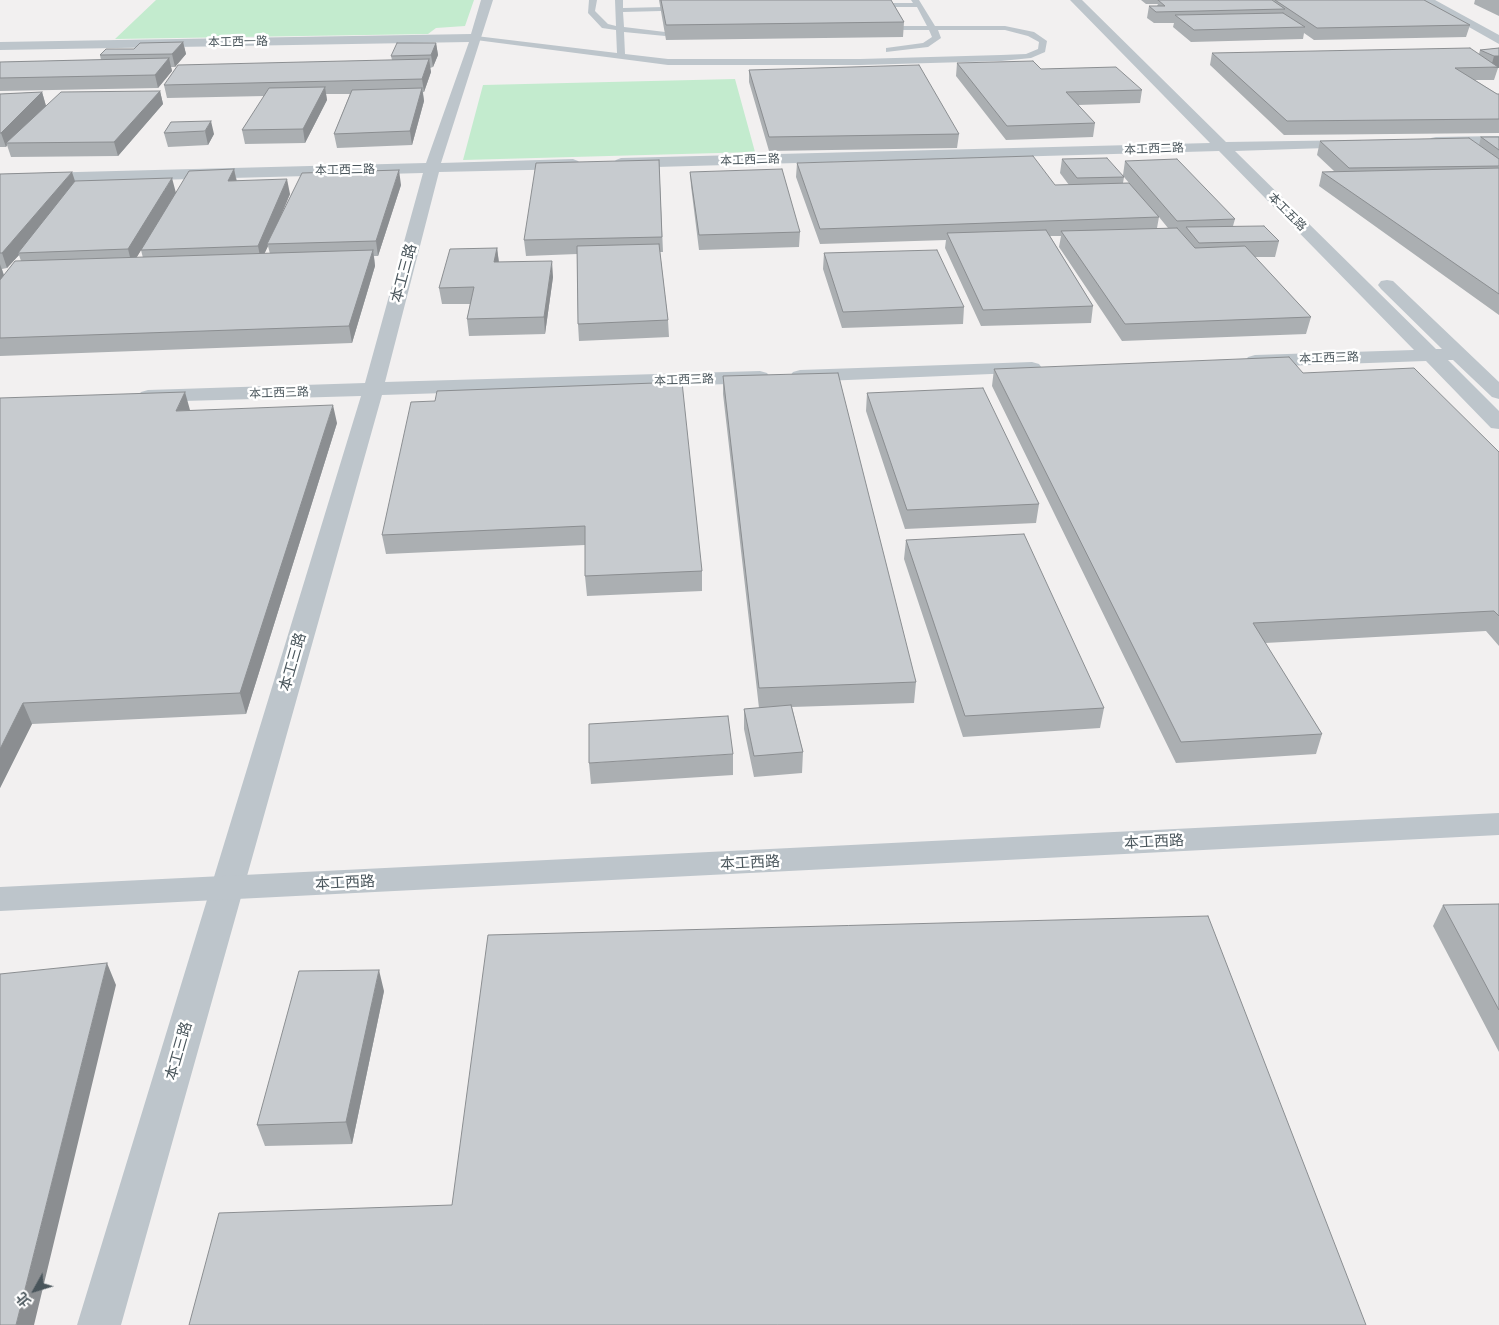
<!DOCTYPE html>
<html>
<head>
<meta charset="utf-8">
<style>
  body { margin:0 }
  #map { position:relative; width:1499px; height:1325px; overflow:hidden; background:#f2f0f0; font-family:Raleway,"Noto Sans TC",sans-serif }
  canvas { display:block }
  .north { position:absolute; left:10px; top:1265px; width:50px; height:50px; -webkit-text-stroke:4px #fff; paint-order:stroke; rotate:231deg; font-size:14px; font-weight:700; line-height:20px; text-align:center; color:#49555b }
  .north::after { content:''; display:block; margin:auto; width:18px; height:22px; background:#49555b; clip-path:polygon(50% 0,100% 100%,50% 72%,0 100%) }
</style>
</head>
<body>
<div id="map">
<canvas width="1499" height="1325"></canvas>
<div class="north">北</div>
</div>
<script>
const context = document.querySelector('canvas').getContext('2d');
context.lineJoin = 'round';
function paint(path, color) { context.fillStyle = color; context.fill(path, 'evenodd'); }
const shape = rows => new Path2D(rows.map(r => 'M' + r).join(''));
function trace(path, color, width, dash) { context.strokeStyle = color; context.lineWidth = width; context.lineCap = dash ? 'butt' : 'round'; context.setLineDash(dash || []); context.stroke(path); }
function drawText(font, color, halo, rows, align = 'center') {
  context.font = font + ' Raleway,"Noto Sans TC",sans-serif'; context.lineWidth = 5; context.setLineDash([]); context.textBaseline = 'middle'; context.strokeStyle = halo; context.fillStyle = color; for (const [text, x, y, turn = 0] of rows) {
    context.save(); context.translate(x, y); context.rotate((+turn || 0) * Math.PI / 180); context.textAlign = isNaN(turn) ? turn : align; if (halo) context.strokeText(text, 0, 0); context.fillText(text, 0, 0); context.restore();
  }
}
paint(shape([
  [156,0,474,0,465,26,436,28,428,34,115,39],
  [735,79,755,152,463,160,483,85]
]), '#c3ebce');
paint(shape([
  [589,0,597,0,595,11,608,24,616,26,615,0,623,0,623,8,664,7,665,9,661,11,623,12,624,27,665,32,669,34,665,36,624,32,625,54,668,59,860,59,1001,55,1026,54,1038,49,1039,42,1028,36,1005,30,938,30,941,38,928,47,886,52,886,48,923,43,932,37,929,30,898,30,894,28,898,26,927,26,917,7,884,7,880,5,884,3,913,3,911,0,919,0,935,26,1005,26,1034,32,1047,41,1045,52,1031,58,1001,61,860,65,668,65,476,40,472,38,476,36,617,53,616,30,602,28,588,13,589,0]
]), '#bdc5cb');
paint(shape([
  [481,0,493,0,441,163,573,159,578,161,581,164,578,167,573,169,439,172,385,382,760,371,767,373,770,377,767,381,760,383,382,395,121,1325,77,1325,361,396,148,402,141,400,138,396,141,392,148,390,365,383,423,173,0,184,0,174,426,163,469,42,0,50,0,42,471,34,481,0],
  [1070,0,1082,0,1226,142,1361,140,1363,143,1361,146,1356,147,1235,151,1436,349,1442,349,1381,289,1378,285,1381,281,1387,280,1393,281,1499,382,1499,399,1492,397,1453,360,1448,360,1499,411,1499,429,1491,428,1426,361,1255,367,1248,365,1245,361,1248,357,1255,355,1414,350,1219,151,621,168,616,166,613,163,616,160,621,158,1210,143,1070,0],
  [1421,0,1435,0,1499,35,1499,44,1421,0],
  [1499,136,1499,144,1436,145,1431,144,1429,141,1431,138,1436,137,1499,136],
  [1032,362,1039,364,1042,368,1039,372,800,382,793,380,790,376,793,372,800,370,1032,362]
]), '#bdc5cb');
paint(shape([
  [1499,813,1499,835,0,911,0,887,1499,813]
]), '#bdc5cb');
paint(shape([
  [659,0,891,0,904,22,903,37,666,40],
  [1141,0,1424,0,1470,25,1466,37,1314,40,1304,33,1303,39,1191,42,1173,27,1174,23,1154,23,1147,18,1149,6,1157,6,1158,4,1146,4],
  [1475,0,1499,0,1499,16,1474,4],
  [183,42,186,54,175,67,171,67,172,71,158,88,0,91,0,62,101,60,100,55,134,49],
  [436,43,438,55,433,67,430,68,431,72,424,92,423,92,424,101,412,145,337,148,334,134,350,94,326,94,327,100,305,143,245,144,242,130,265,96,167,98,164,85,392,60,391,56],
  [1499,48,1499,68,1498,68,1494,80,1475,80,1497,94,1499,94,1499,133,1284,135,1210,65,1212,53,1479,54,1480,50],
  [957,63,1041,69,1142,90,1140,103,1078,105,1095,123,1093,137,1006,140,956,76],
  [749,70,959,134,957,148,769,151,749,82],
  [160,91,163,104,118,156,11,157,7,145,6,147,0,147,0,94,42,92,46,106,38,114],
  [171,122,214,134,208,145,168,147,164,133],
  [1481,137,1499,137,1499,315,1319,186,1322,172,1334,171,1317,155,1320,141,1479,145],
  [1062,159,1123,175,1125,161,1235,219,1233,226,1279,241,1275,257,1255,257,1311,317,1306,334,1122,341,1059,247,1061,236,1050,236,1093,306,1091,323,981,326,945,248,946,240,820,244,796,177,797,163,1055,185,1069,185,1060,173],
  [1124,177,1129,183,1123,183],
  [1159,217,1168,228,1157,228],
  [659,160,663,252,660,252,668,320,669,337,579,341,578,324,577,254,526,256,524,240],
  [234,169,237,181,290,194,279,220,401,185,378,256,374,256,375,266,352,343,0,356,0,174,176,192],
  [268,246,270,254,264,254],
  [141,250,143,258,136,258],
  [19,255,21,261,4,275,2,269,7,268],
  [690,172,800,232,799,247,699,250,691,186],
  [497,248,499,262,553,277,545,334,469,336,467,319,470,304,442,304,439,288],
  [824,253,964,307,963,324,842,328,823,269],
  [994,369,1303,373,1499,452,1499,646,1486,631,1265,643,1322,734,1316,754,1176,763,992,386],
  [723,376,916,682,914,703,792,707,803,752,802,773,754,777,744,729,744,709,759,708,723,394],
  [867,393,1039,504,1036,523,905,529,866,411],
  [0,398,190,410,337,423,246,714,32,724,0,788],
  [435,401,702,571,702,591,587,596,585,576,585,545,386,554,382,535],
  [906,540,1104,708,1100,728,963,737,904,559],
  [733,754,733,775,591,784,589,763],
  [1499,904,1499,1052,1433,926,1443,905],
  [384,991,352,1144,265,1146,257,1125]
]), '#abafb2');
paint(shape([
  [183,42,186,54,175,67,172,54],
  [436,43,438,55,433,67,431,55],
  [1494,56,1499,56,1499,68,1491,67],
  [169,58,172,71,158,88,155,75],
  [429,59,431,72,424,92,422,79],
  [325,87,327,100,305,143,303,129],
  [422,88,424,101,412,145,410,131],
  [160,91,163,104,118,156,114,142],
  [42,92,46,106,9,143,6,143,7,145,6,147,1,133],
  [211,121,214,134,208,145,205,131],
  [234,169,237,184,228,181],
  [399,170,401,185,378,256,376,241],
  [72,172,77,187,18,253,19,255,7,268,2,253],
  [172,178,176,193,132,265,128,249],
  [287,179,290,194,269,244,267,244,268,246,261,261,258,246],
  [497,248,499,264,494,262],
  [373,250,375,266,352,343,349,326],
  [552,261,553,277,545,334,544,317],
  [0,264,4,276,0,281],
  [185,392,190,410,176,411],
  [333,405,337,423,246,714,240,693],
  [23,703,32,724,0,788,0,749],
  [107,963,116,985,34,1325,16,1325],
  [379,970,384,991,352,1144,346,1122]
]), '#8b8e91');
const building = shape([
  [661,0,891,0,904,22,666,25,661,0],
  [1158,0,1272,0,1285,9,1156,12,1149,6,1165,6,1158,0],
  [1275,0,1424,0,1470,25,1317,28,1275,0],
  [1283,13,1305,27,1194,30,1175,15,1283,13],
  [183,42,172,54,100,55,106,49,134,49,140,43,183,42],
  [397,43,436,43,431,55,391,56,397,43],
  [1470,48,1498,67,1455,68,1497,94,1499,94,1499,119,1287,121,1212,53,1470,48],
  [1499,48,1499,56,1494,56,1480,50,1499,48],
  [169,58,155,75,0,78,0,62,169,58],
  [429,59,422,79,164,85,178,65,429,59],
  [1033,61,1041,69,1116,67,1142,90,1066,92,1095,123,1007,126,957,63,1033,61],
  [919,65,959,134,769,137,749,70,919,65],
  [325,87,303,129,242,130,269,88,325,87],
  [422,88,410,131,334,134,352,90,422,88],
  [160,91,114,142,6,143,61,92,160,91],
  [42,92,1,133,0,133,0,94,42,92],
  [211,121,205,131,164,133,171,122,211,121],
  [1481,137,1499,137,1499,150,1481,137],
  [1469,138,1499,159,1499,166,1349,168,1320,141,1469,138],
  [1033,156,1055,185,1129,183,1159,217,820,229,797,163,1033,156],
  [1107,158,1124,177,1077,178,1062,159,1107,158],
  [1177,159,1235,219,1177,221,1125,161,1177,159],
  [659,160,662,237,524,240,536,163,659,160],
  [1499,168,1499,294,1322,172,1499,168],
  [234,169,228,181,287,179,258,246,141,250,189,171,234,169],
  [782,169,800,232,699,235,690,172,782,169],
  [399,170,376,241,267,244,302,173,399,170],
  [72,172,2,253,0,253,0,174,72,172],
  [172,178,128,249,18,253,75,181,172,178],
  [1264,226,1279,241,1199,243,1186,227,1264,226],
  [1177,228,1195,248,1245,246,1311,317,1125,324,1061,231,1177,228],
  [1046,230,1093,306,983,310,947,233,1046,230],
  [659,244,668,320,578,324,577,246,659,244],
  [497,248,494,262,552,261,544,317,467,319,474,287,439,288,450,249,497,248],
  [373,250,349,326,0,338,0,280,15,261,373,250],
  [937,250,964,307,843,312,824,253,937,250],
  [1289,357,1303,373,1414,368,1499,452,1499,616,1494,611,1253,623,1322,734,1181,742,994,369,1289,357],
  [838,373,916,682,759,688,723,376,838,373],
  [682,382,702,571,585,576,585,526,382,535,411,402,435,401,437,391,682,382],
  [983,388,1039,504,907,510,867,393,983,388],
  [185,392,176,411,333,405,240,693,23,703,0,749,0,398,185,392],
  [1024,534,1104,708,965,716,906,540,1024,534],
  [791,705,803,752,754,756,744,709,791,705],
  [728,716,733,754,589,763,589,724,728,716],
  [1499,904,1499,1010,1443,905,1499,904],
  [1208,916,1366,1325,189,1325,219,1213,452,1205,488,935,1208,916],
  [107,963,16,1325,0,1325,0,974,107,963],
  [379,970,346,1122,257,1125,299,971,379,970]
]);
paint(building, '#c7cbcf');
trace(building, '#8b8e91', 1);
drawText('12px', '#49555b', '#fff', [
  ["本工西一路",238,42,-1],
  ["本工西二路",1154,149,-2],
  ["本工西二路",750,160,-2],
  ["本工西二路",345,170,-1],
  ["本工五路",1287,212,45],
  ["本工西三路",1329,358,-2],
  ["本工西三路",684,380,-2],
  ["本工西三路",279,393,-2]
]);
drawText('15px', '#49555b', '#fff', [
  ["本工三路",404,273,-75],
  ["本工三路",293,662,-74],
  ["本工西路",1154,842,-3],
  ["本工西路",750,863,-3],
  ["本工西路",345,883,-3],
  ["本工三路",179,1051,-74]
]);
</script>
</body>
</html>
